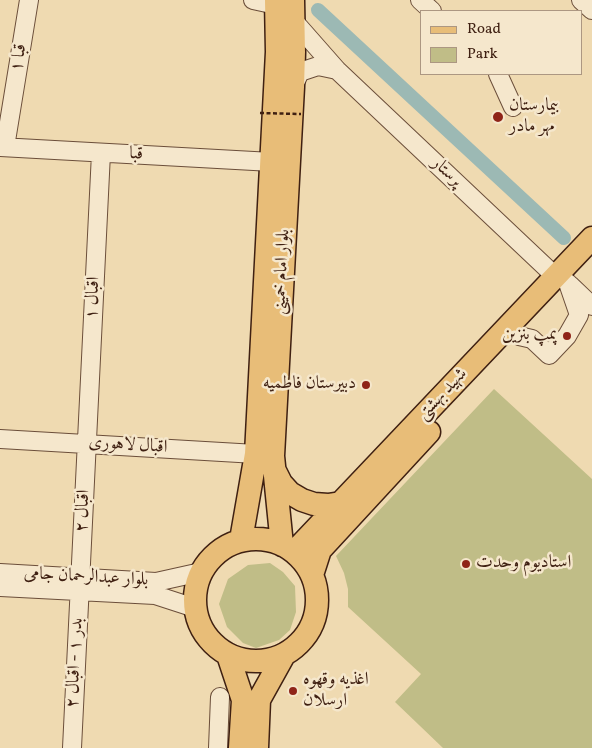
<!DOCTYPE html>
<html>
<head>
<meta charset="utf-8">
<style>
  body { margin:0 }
  #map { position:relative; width:592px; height:748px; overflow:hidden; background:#efdab1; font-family:Vollkorn,serif }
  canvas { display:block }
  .legend { position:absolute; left:420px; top:10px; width:162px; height:65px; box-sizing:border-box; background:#f5e7cc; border:1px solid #ac9782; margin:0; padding:6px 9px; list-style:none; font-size:15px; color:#3f2012 }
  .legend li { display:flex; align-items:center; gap:10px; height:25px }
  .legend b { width:25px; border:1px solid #ac9782 }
</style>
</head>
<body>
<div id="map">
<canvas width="592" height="748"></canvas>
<ul class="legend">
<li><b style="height:6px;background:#e8bd78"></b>Road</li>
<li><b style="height:14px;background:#c0bd87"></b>Park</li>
</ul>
</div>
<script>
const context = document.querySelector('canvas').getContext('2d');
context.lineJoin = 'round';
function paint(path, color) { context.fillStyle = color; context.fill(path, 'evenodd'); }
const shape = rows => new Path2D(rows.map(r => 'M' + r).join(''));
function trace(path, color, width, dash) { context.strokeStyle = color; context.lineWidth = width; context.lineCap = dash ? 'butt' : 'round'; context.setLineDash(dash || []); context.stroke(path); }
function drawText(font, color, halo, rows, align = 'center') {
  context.font = font + ' Vollkorn,Amiri,serif'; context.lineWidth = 5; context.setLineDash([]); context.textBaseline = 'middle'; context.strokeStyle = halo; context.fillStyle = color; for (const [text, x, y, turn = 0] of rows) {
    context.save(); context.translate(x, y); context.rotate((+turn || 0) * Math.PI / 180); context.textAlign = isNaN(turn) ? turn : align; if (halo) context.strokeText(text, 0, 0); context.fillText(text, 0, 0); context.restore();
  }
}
paint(shape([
  [494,389,592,479,592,748,443,748,395,702,421,674,348,607,348,589,344,573,336,556],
  [270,563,283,572,295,586,296,612,290,630,279,640,256,648,243,643,227,627,219,604,228,579,248,565]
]), '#c0bd87');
trace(shape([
  [318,10,564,238]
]), '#9cb9b4', 14);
const minor = shape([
  [253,0,276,5],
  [420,0,432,11],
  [581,0,592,10],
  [293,20,337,70,555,276],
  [498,74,513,107],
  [293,87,300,72,318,66,337,70],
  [0,147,272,162],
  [5,147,29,0],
  [570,285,592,306],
  [519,336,532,339,549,355,567,336,579,315,568,283],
  [0,439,256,454],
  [0,573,156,582,201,572],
  [0,587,155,595,195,608],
  [72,748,101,153],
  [218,748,220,697]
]);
const major = shape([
  [275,471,281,483,290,493,302,500,314,504,328,505,341,503],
  '195 600a61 61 0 1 1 122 0a61 61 0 1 1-122 0Z',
  [241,540,256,454,277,52,276,0],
  [282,545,273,456,293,87,294,52,293,0],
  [294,552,592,238],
  [312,575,320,550,429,432],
  [228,655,243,700,240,748],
  [257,748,259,700,284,655]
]);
trace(minor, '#6b4e3a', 20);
trace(major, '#3f2012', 25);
trace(minor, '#f5e7cc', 18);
trace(major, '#e8bd78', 22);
trace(shape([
  [260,113,301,114]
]), '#3f2012', 2.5, [4, 2.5]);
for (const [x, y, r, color] of [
  [498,117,6,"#8f2418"],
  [567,336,5,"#8f2418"],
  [366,385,5,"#8f2418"],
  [466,564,5,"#8f2418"],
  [293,691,5,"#8f2418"]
]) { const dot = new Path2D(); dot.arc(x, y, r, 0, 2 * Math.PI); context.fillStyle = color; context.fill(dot); trace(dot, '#f5e7cc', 2); }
drawText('18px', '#3f2012', '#f5e7cc', [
  ["قبا ۱",20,58,-81],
  ["قبا",136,155,3],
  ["پرستار",446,173,43],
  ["بلوار امام خمینی",283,272,-87],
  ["اقبال ۱",94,298,-87],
  ["شهید بهشتی",443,395,-47],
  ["اقبال لاهوری",128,446,4],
  ["اقبال ۲",84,511,-87],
  ["بلوار عبدالرحمان جامی",86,578,3],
  ["بدر ۱ - اقبال ۲",76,663,-87]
]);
drawText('18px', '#3f2012', '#f5e7cc', [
  ["بیمارستان",509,107],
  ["مهر مادر",509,128],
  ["پمپ بنزین",557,336,"right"],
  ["دبیرستان فاطمیه",356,385,"right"],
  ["استادیوم وحدت",476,564],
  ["اغذیه وقهوه",303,681],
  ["ارسلان",303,702]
], 'left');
</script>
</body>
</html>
